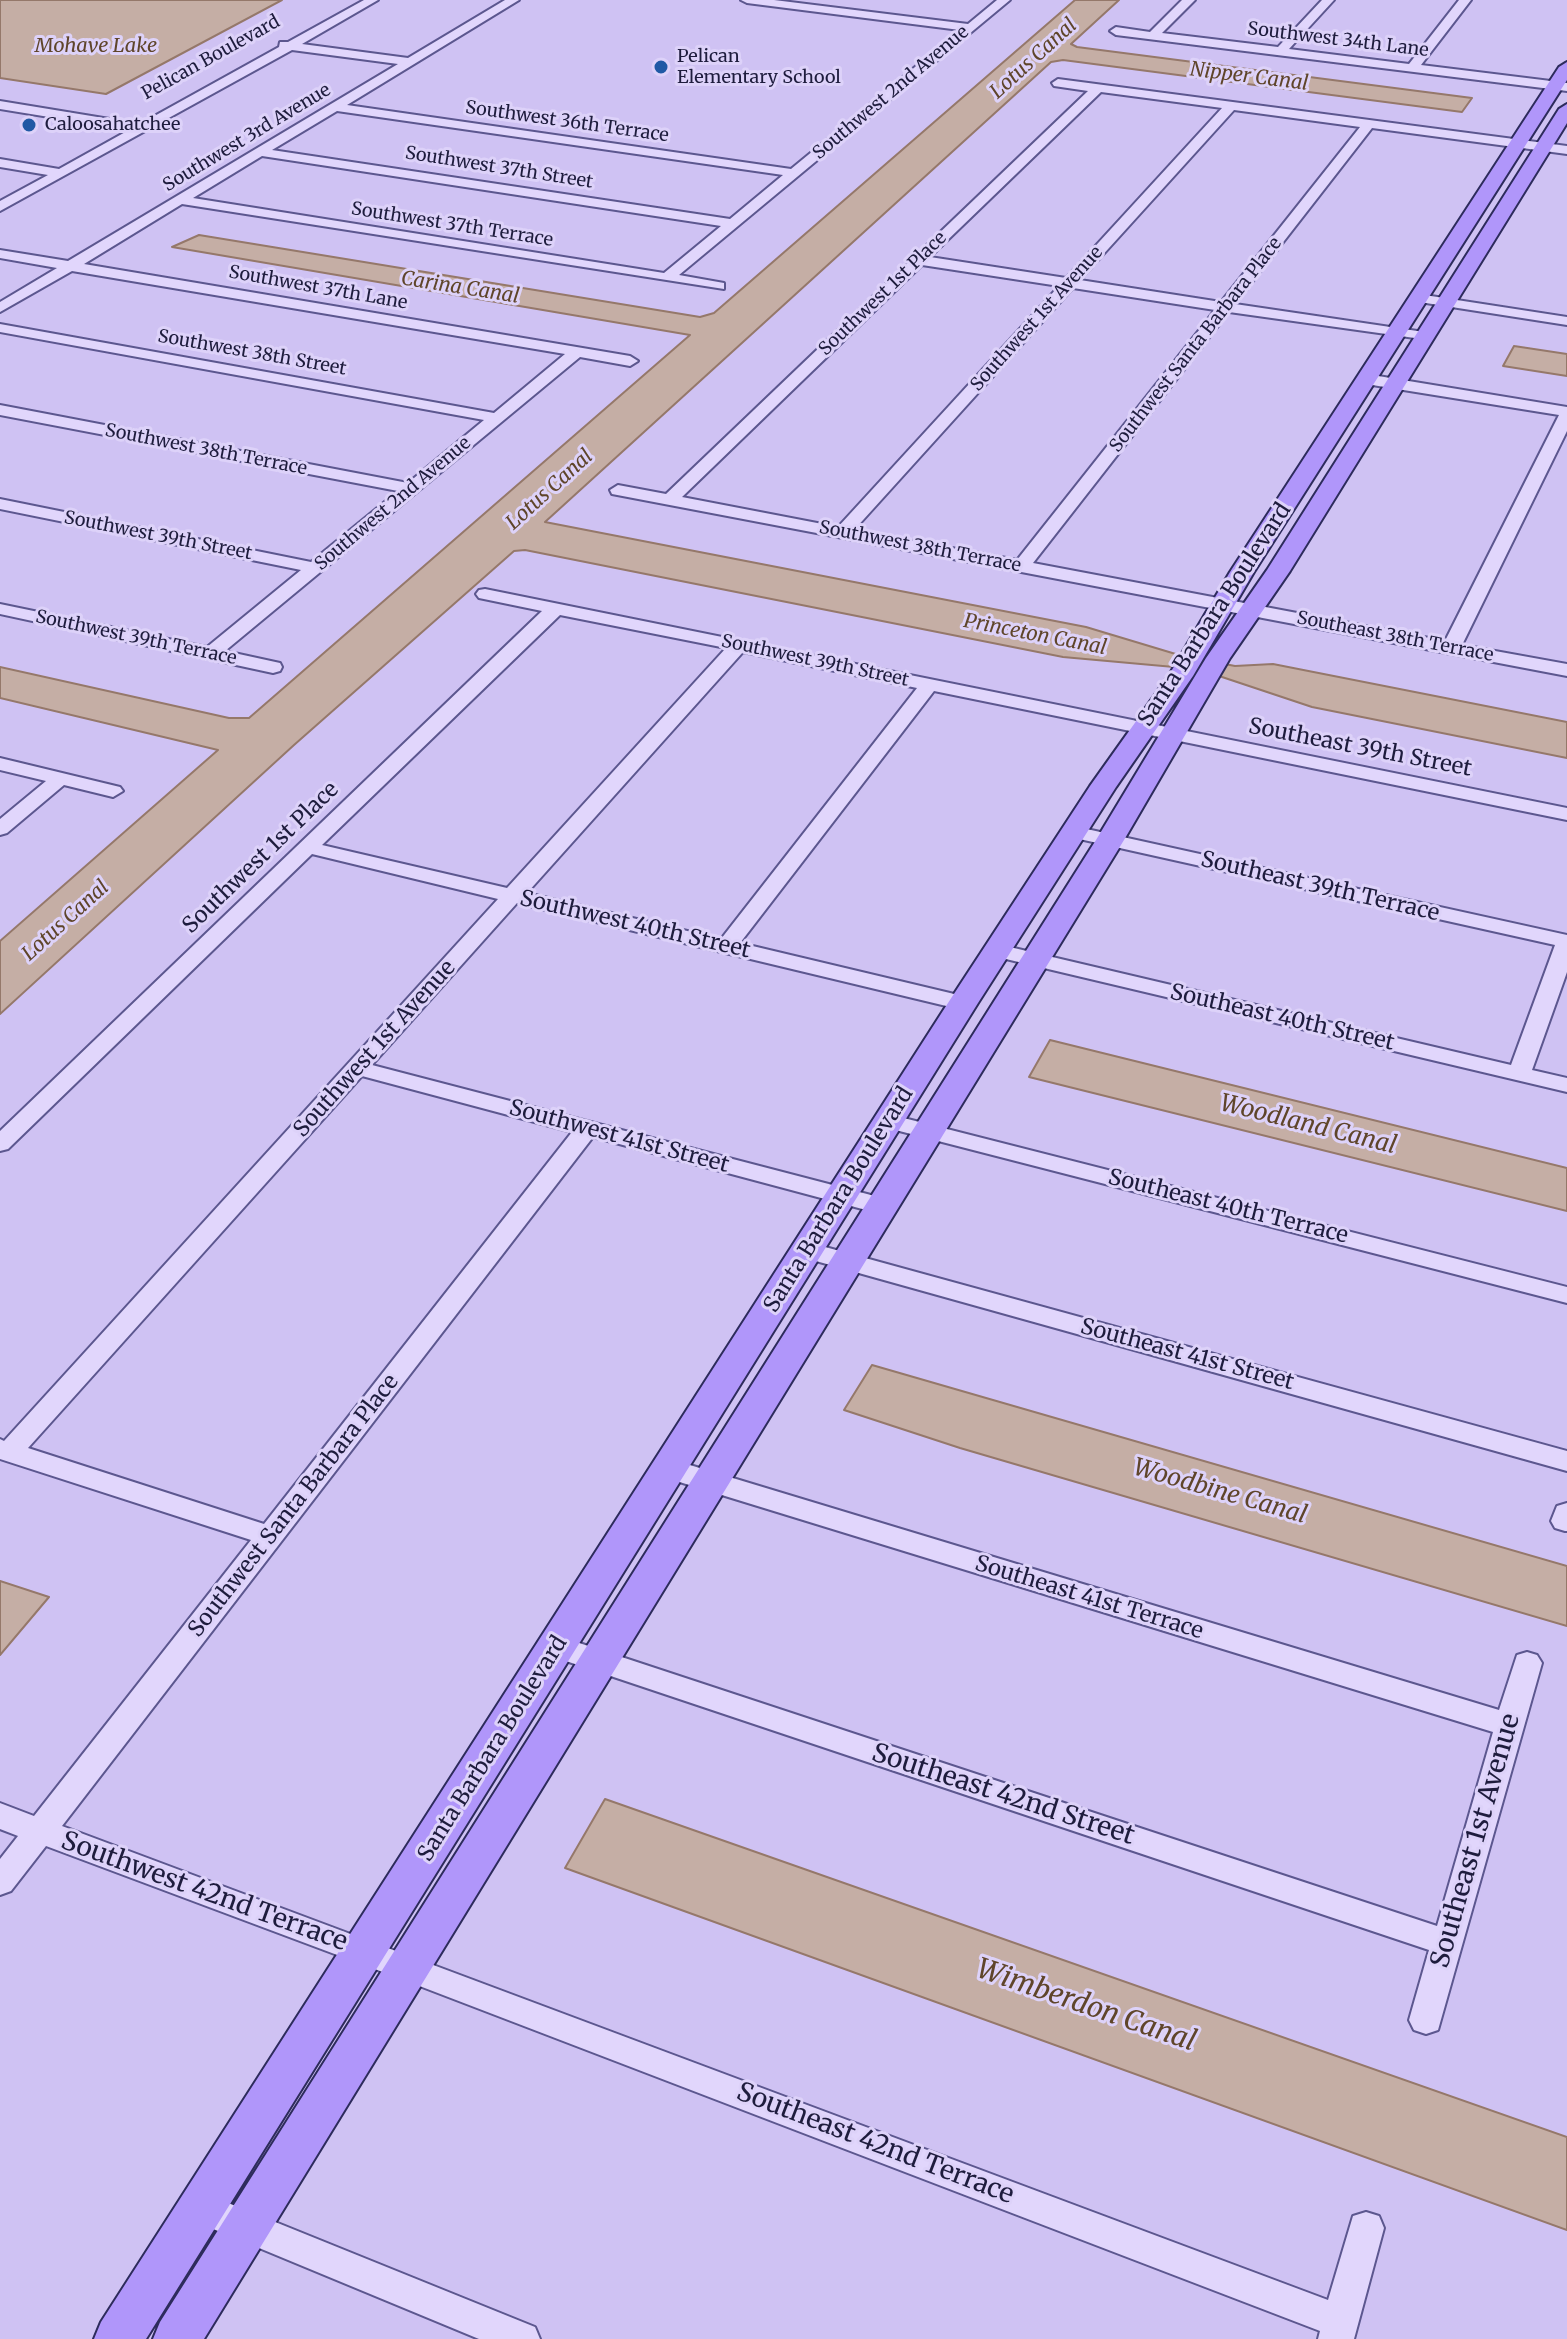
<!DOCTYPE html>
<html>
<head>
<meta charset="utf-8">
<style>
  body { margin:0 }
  canvas { display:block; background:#cfc2f3 }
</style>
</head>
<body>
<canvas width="1567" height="2339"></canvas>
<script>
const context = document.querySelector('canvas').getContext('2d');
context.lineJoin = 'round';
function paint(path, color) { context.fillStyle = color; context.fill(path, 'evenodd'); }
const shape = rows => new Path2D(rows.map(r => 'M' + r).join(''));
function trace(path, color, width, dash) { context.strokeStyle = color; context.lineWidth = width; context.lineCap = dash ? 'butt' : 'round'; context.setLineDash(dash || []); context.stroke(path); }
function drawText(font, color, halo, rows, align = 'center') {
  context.font = font + ' Merriweather,serif'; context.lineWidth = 6; context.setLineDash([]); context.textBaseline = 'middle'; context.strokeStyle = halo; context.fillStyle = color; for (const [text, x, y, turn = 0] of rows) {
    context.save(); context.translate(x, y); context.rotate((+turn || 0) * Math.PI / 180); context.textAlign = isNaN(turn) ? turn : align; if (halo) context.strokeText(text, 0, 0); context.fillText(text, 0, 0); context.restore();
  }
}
const water = shape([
  [0,0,282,0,106,94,0,78,0,0],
  [1075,0,1119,0,1071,44,1077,47,1472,98,1462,112,1063,60,1051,62,545,522,1086,627,1179,655,1235,666,1273,664,1567,722,1567,758,1312,707,1219,676,1174,667,1063,657,525,550,514,551,294,745,0,1014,0,941,218,750,0,698,0,667,229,718,249,718,690,335,172,247,199,235,700,317,714,313,1075,0],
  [1514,346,1567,354,1567,376,1503,366,1514,346],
  [1050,1040,1567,1168,1567,1211,1029,1077,1050,1040],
  [872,1365,1567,1566,1567,1626,960,1448,844,1410,872,1365],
  [0,1581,49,1597,0,1655,0,1581],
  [605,1799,1567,2137,1567,2230,565,1868,605,1799]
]);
paint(water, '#c5aea5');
trace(water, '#95786a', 2);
const minor = shape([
  [364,0,378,0,302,44,408,58,505,0,519,0,347,105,791,169,960,30,747,3,741,0,774,0,968,24,997,0,1010,0,679,275,724,283,724,289,182,204,84,264,630,356,638,361,630,366,580,357,225,651,280,663,282,667,280,671,273,673,0,614,0,604,207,647,301,570,0,509,0,499,311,562,398,491,0,415,0,405,408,483,484,420,0,332,0,324,494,413,565,354,72,271,0,312,0,302,57,268,0,258,0,250,68,261,398,64,292,50,0,211,0,201,48,175,0,167,0,159,59,169,129,130,0,109,0,101,140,124,279,47,280,42,288,42,364,0],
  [337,111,783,175,730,219,272,150,337,111],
  [262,156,721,226,664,273,193,198,262,156],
  [1182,0,1195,0,1162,33,1278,47,1322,0,1334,0,1289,49,1409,64,1459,0,1471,0,1421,65,1567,83,1567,91,1116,35,1110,31,1116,27,1150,32,1182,0],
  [1058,79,1567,146,1567,154,1372,128,1235,304,1424,332,1432,337,1429,340,1229,312,1033,563,1445,641,1559,415,1366,384,1358,379,1366,374,1567,407,1567,431,1462,645,1567,664,1567,676,612,494,610,490,618,485,666,494,1088,91,1054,86,1052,83,1058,79],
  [1101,92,1222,108,1066,278,930,257,1101,92],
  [1234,110,1360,127,1221,302,1080,280,1234,110],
  [922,265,1059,286,838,527,682,497,922,265],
  [1073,288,1215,310,1017,560,854,530,1073,288],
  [1418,294,1567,317,1567,325,1413,301,1413,295,1418,294],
  [485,589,1567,808,1567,820,934,691,740,943,971,998,974,1003,971,1008,963,1010,517,903,372,1065,890,1200,893,1206,890,1212,881,1214,593,1137,62,1826,1328,2300,1353,2216,1366,2212,1379,2216,1384,2228,1354,2339,1318,2339,1320,2331,396,1977,46,1846,11,1891,0,1895,0,1859,18,1836,0,1829,0,1803,34,1816,251,1540,0,1459,0,1439,4,1441,498,899,312,854,8,1149,0,1151,0,1131,542,611,479,598,476,594,479,590,485,589],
  [560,615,726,648,507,888,322,845,560,615],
  [743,652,917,688,721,939,527,893,743,652],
  [362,1076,572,1132,264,1524,28,1448,362,1076],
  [0,758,120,787,123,791,113,797,64,785,7,833,0,835,0,819,46,781,0,770,0,758],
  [1073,826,1567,935,1567,972,1532,1070,1567,1078,1567,1092,989,955,986,950,997,944,1511,1065,1555,945,1066,836,1063,832,1073,826],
  [888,1114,1567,1287,1567,1303,880,1126,876,1121,880,1116,888,1114],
  [807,1242,1567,1451,1567,1471,798,1256,795,1250,798,1244,807,1242],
  [670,1459,1499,1710,1517,1655,1527,1652,1537,1655,1542,1663,1438,2030,1426,2034,1414,2030,1409,2020,1429,1950,548,1655,543,1647,548,1639,558,1636,1437,1926,1493,1732,660,1476,656,1469,660,1462,670,1459],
  [1567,1503,1567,1531,1565,1531,1555,1528,1551,1521,1557,1506,1567,1503],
  [201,2192,535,2327,540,2339,479,2339,189,2219,183,2208,189,2197,201,2192]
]);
const major = shape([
  [1567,62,1567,80,1254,572,1193,676,1116,787,978,1003,146,2339,94,2339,101,2322,948,1003,1090,786,1169,675,1230,572,1559,67,1567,62],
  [1567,104,1567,123,1290,571,1230,658,1124,840,204,2339,153,2339,160,2322,1096,840,1206,658,1267,570,1559,109,1567,104]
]);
trace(minor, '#5c578f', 4);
trace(major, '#2d2b5c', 4);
paint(minor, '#e1d6fc');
paint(major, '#b096fa');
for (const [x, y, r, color] of [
  [661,67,8,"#2059a5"],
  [29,125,8,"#2059a5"]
]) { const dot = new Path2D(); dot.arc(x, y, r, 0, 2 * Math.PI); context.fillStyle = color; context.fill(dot); trace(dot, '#ddd2f9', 3); }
drawText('18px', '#1e1c3d', '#ddd2f9', [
  ["Southwest 34th Lane",1338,40,7],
  ["Pelican Boulevard",211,58,-29],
  ["Southwest 2nd Avenue",891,93,-40],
  ["Southwest 36th Terrace",567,122,8],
  ["Southwest 3rd Avenue",247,138,-31],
  ["Southwest 37th Street",499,168,9],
  ["Southwest 37th Terrace",452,225,9],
  ["Southwest 37th Lane",318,288,10],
  ["Southwest 1st Place",883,294,-44],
  ["Southwest 1st Avenue",1037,319,-48],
  ["Southwest Santa Barbara Place",1196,345,-52],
  ["Southwest 38th Street",252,353,10],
  ["Southwest 38th Terrace",206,450,11],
  ["Southwest 2nd Avenue",393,504,-40],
  ["Southwest 39th Street",158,536,11],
  ["Southwest 38th Terrace",920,547,11],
  ["Southeast 38th Terrace",1395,637,11],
  ["Southwest 39th Terrace",136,638,12],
  ["Southwest 39th Street",815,661,12]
]);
drawText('18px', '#1e1c3d', '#ddd2f9', [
  ["Pelican",677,57],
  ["Elementary School",677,78],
  ["Caloosahatchee",45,125]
], 'left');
drawText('italic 20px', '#5f452a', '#ddd2f9', [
  ["Mohave Lake",96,46],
  ["Lotus Canal",1034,59,-42],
  ["Nipper Canal",1249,77,7],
  ["Carina Canal",460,288,9],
  ["Lotus Canal",550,490,-42],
  ["Princeton Canal",1035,635,11],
  ["Lotus Canal",66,921,-42]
]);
drawText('22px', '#1e1c3d', '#ddd2f9', [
  ["Santa Barbara Boulevard",1215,615,-57],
  ["Southeast 39th Street",1360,748,11],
  ["Southwest 1st Place",261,858,-44],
  ["Southeast 39th Terrace",1320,887,13],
  ["Southwest 40th Street",635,925,13],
  ["Southeast 40th Street",1282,1018,13],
  ["Southwest 1st Avenue",375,1049,-48],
  ["Southwest 41st Street",619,1137,15],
  ["Santa Barbara Boulevard",839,1200,-58],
  ["Southeast 40th Terrace",1228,1207,14],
  ["Southeast 41st Street",1187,1355,15],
  ["Southwest Santa Barbara Place",294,1506,-52],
  ["Southeast 41st Terrace",1089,1598,17],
  ["Santa Barbara Boulevard",493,1749,-58]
]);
drawText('italic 24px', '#5f452a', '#ddd2f9', [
  ["Woodland Canal",1308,1125,14],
  ["Woodbine Canal",1220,1492,16]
]);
drawText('26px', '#1e1c3d', '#ddd2f9', [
  ["Southeast 42nd Street",1003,1795,18],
  ["Southeast 1st Avenue",1476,1841,-74],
  ["Southwest 42nd Terrace",204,1892,20],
  ["Southeast 42nd Terrace",875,2144,21]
]);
drawText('italic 28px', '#5f452a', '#ddd2f9', [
  ["Wimberdon Canal",1086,2006,19]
]);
</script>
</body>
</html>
